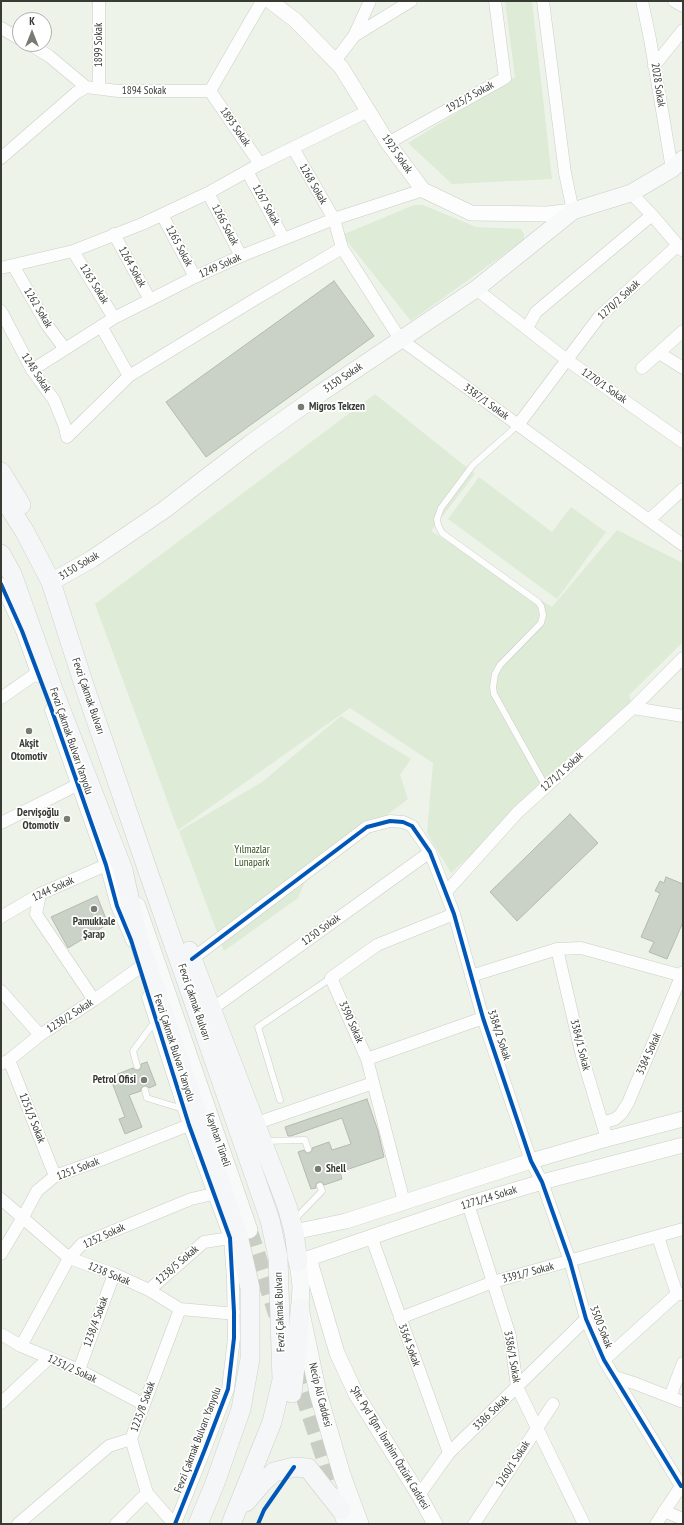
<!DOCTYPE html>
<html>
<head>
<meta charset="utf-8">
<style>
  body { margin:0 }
  #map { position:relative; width:684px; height:1525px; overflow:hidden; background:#edf3e9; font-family:"PT Sans Narrow",sans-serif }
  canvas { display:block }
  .frame { position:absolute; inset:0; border:2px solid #373b34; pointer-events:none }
  .north { position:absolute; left:12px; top:12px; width:40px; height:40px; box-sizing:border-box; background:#fff; border:1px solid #afb1ae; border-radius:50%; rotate:0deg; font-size:11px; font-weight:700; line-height:16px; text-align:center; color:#373b34 }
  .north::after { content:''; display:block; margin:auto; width:14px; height:18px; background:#777b73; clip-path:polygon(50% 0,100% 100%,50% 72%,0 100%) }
</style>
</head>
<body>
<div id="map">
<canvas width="684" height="1525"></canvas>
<div class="frame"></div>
<div class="north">K</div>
</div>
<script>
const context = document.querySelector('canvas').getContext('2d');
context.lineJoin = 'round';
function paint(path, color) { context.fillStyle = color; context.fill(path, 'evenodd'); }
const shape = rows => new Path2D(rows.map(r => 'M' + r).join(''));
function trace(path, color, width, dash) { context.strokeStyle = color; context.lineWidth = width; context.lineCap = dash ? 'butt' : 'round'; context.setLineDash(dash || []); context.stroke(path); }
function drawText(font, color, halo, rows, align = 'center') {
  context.font = font + ' "PT Sans Narrow",sans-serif'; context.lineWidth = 3.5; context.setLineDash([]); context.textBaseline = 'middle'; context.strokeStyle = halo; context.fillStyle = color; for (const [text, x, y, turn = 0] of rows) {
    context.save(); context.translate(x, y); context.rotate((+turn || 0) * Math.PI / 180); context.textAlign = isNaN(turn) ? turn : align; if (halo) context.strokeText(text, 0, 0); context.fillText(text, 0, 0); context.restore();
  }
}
paint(shape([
  [505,1,532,1,552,179,452,184,408,143,515,77],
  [414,205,423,205,476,227,521,229,524,234,524,240,411,321,342,235],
  [375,394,475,474,431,531,552,607,617,530,683,563,683,642,629,695,633,708,451,873,427,833,433,763,350,708,178,830,95,604],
  [479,477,552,532,571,507,606,532,557,599,448,519],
  [341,716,411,759,400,775,408,799,308,875,298,898,224,951,179,831,262,782]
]), '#deebd6');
const building = shape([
  [334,281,374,336,206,457,166,402,334,281],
  [570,814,598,843,517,921,490,892,570,814],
  [666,877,683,884,683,922,667,959,649,952,654,942,641,937,660,893,655,891,660,881,664,883,666,877],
  [97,896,108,924,68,948,51,917,97,896],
  [147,1062,156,1085,149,1088,147,1086,144,1086,141,1088,141,1091,129,1095,142,1127,125,1134,119,1119,125,1117,110,1077,133,1068,135,1070,139,1070,141,1068,141,1064,147,1062],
  [367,1099,378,1131,384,1157,340,1172,342,1179,324,1185,322,1182,319,1182,316,1184,316,1188,311,1189,298,1152,304,1150,307,1153,310,1153,312,1150,312,1148,329,1142,332,1150,351,1144,342,1118,291,1136,288,1136,285,1127,367,1099]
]);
paint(building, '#cad1c6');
trace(building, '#b4b9b1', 1);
trace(shape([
  [249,1230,277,1315],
  [295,1369,332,1482]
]), '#c9cec5', 17, [17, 8]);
const service = shape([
  [518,425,473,465,441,508,437,519,438,525,442,533,538,602,541,606,543,615,541,623,500,665,495,674,493,687,494,694,546,787],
  [137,1066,133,1051,156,1020],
  [145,1090,147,1098,183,1109],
  [280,1100,258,1027,331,978],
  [264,1141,305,1140,308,1149],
  [294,1220,322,1191,320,1186]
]);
const minor = shape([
  [543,1,565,173,573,211],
  [642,1,650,39,672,169],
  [674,1,683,6],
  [1,28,20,39],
  [354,36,411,1],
  [29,44,49,56,86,87],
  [335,61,354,36,370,1],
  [654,66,683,30],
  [99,88,99,1],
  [210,91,262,1],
  [210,91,260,164],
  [388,143,505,78,495,1],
  [293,148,334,219,342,248,400,339,683,545],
  [1,158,76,93,86,87,118,91,210,91],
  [247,171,284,239],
  [208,193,241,256],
  [631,193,652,215,682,250],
  [162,215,195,277],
  [114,234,150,300],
  [73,251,114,318],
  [13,265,47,325,65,349],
  [1,268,73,251,142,224,208,193,260,164,368,111],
  [476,289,567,360,683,442],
  [1,311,32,370,54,400,65,427,67,437],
  [101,326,129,376],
  [527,328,536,312,652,215],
  [659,353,683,368],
  [642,368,683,331],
  [32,370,114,318,195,277,241,256,334,219,423,190],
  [518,425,599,317,677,246],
  [67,437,129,376,257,298,342,248],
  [649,520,683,489],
  [1,584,22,631,38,676],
  [1,698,37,673],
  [633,708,683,716],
  [51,710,106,865,117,906,132,941],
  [1,823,77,785],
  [446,892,518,812,633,708,683,658],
  [40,894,36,914,94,1000],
  [1,917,40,894,106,865],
  [557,949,582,1056,607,1139],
  [192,959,367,827,390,821,403,822,412,826,430,852,454,914,483,1018,531,1161,542,1182,570,1261,586,1319,604,1360,681,1486],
  [471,976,557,949,581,948,683,976],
  [1,991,40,1035],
  [148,997,189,1125,230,1238,233,1278,234,1338,228,1389,205,1449,175,1524],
  [212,1009,430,852],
  [367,1059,483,1018],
  [9,1060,55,1176],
  [1,1064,9,1060,40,1035,94,1000,139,968],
  [257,1123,373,1083],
  [602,1123,615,1119,621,1114,628,1103,683,972],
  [1,1199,69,1258,114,1274,149,1290,180,1309,225,1313,234,1312],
  [404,1202,367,1059,331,978,377,945,454,914],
  [468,1204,510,1336,517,1387,584,1524],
  [371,1236,449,1453],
  [658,1237,677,1294],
  [1,1254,23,1217,37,1191,55,1176,103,1159,189,1125],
  [149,1290,204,1242,230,1238],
  [400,1318,493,1282,683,1229],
  [1,1334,21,1346,79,1370,143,1404],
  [21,1346,69,1258,82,1244,191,1199,213,1194],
  [604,1360,677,1294,683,1294],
  [79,1370,114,1274],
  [615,1377,634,1383,683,1402],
  [670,1397,683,1363],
  [1,1403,49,1358],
  [131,1439,147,1493,174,1524],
  [419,1495,449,1453,586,1319],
  [664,1511,683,1519],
  [18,1524,109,1446,131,1439,180,1309],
  [116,1524,147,1493],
  [474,1524,553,1404],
  [656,1524,683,1483]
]);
const tertiary = shape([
  [270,1,295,20,341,67,388,143,423,190,471,213,547,214,573,211],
  [294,1232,346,1221,531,1161,607,1139,683,1119],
  [309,1258,337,1353,356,1394,419,1495,435,1524],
  [298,1262,468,1204,542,1182,683,1145]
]);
const secondary = shape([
  [51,582,92,559,164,510,251,443,321,393,476,289,573,211,631,193,672,169,683,159],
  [137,906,249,1230],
  [298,1262,301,1286,300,1308,318,1393,342,1475,360,1524],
  [337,1497,346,1524]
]);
const primary = shape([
  [1,472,21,505],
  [1,494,25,532,51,582,84,685,150,877,270,1220,278,1257,282,1380,272,1422,231,1524],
  [1,554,12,574,54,692,123,870,138,938,238,1235,250,1288,250,1359,241,1409,215,1483,198,1524],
  [189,951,287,1206,294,1232,298,1262],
  [292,1393,299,1331,300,1308],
  [246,1502,262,1483,274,1472,294,1467,308,1468,341,1510]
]);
trace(service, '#cacec7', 7);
trace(minor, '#cacec7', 13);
trace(tertiary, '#cacec7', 16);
trace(secondary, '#cacec7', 18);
trace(primary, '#cdd0cb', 20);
trace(service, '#fcfdfc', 6);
trace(minor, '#fcfdfc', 12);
trace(tertiary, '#fcfdfc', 15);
trace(secondary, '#f8fafa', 17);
trace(primary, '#f4f6f7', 19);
trace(shape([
  [1,584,22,631,51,708,106,865,117,906,131,940,189,1125,230,1238,234,1312,234,1338,228,1389,205,1449,175,1524],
  [192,959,367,827,390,821,403,822,412,826,430,852,454,914,483,1018,531,1161,542,1182,570,1261,586,1319,604,1360,681,1486],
  [258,1524,264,1510,294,1467]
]), '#0057b8', 4);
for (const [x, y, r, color] of [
  [301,407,4,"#777b73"],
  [29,731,4,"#777b73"],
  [67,819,4,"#777b73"],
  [94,909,4,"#777b73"],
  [144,1080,4,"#777b73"],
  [318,1169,4,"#777b73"]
]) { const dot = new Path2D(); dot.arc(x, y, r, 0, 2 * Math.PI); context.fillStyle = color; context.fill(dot); trace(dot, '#fff', 1.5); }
drawText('11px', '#373b34', '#fff', [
  ["1899 Sokak",99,45,-90],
  ["2028 Sokak",658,85,81],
  ["1894 Sokak",144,91],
  ["1925/3 Sokak",470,97,-29],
  ["1893 Sokak",235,127,55],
  ["1925 Sokak",397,154,55],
  ["1268 Sokak",313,184,60],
  ["1267 Sokak",266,205,61],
  ["1266 Sokak",225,225,62],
  ["1265 Sokak",179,246,62],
  ["1249 Sokak",220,266,-24],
  ["1264 Sokak",132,267,61],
  ["1263 Sokak",94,284,58],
  ["1270/2 Sokak",619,300,-43],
  ["1262 Sokak",38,308,59],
  ["1248 Sokak",36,373,57],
  ["3150 Sokak",343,378,-34],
  ["1270/1 Sokak",604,386,35],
  ["3387/1 Sokak",486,402,36],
  ["3150 Sokak",79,566,-31],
  ["Fevzi Çakmak Bulvarı",88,696,71],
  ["Fevzi Çakmak Bulvarı Yanyolu",71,741,71],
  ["1271/1 Sokak",562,772,-42],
  ["1244 Sokak",53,889,-25],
  ["1250 Sokak",321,930,-36],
  ["Fevzi Çakmak Bulvarı",194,1002,71],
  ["1238/2 Sokak",70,1016,-33],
  ["3390 Sokak",351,1022,66],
  ["3384/2 Sokak",499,1035,72],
  ["3384/1 Sokak",580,1045,76],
  ["Fevzi Çakmak Bulvarı Yanyolu",174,1048,72],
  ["3384 Sokak",649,1054,-66],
  ["1251/3 Sokak",32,1118,68],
  ["Kayıhan Tüneli",218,1140,71],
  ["1251 Sokak",78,1169,-21],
  ["1271/14 Sokak",489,1198,-17],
  ["1252 Sokak",104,1236,-25],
  ["1238/5 Sokak",177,1265,-41],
  ["3391/7 Sokak",528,1273,-15],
  ["1238 Sokak",109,1274,22],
  ["Fevzi Çakmak Bulvarı",280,1312,-92],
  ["1238/4 Sokak",96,1322,-70],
  ["3500 Sokak",601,1327,69],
  ["3364 Sokak",409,1345,70],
  ["3386/1 Sokak",512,1357,80],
  ["1251/2 Sokak",72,1369,25],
  ["Necip Ali Caddesi",320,1395,76],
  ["1225/8 Sokak",143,1407,-70],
  ["3386 Sokak",491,1413,-44],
  ["Fevzi Çakmak Bulvarı Yanyolu",198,1440,-69],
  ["Şht. Pyd Tğm. İbrahim Öztürk Caddesi",390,1448,59],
  ["1260/1 Sokak",513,1464,-57]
]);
drawText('bold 11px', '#373b34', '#fff', [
  ["Migros Tekzen",309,407],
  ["Akşit",29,744,"center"],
  ["Otomotiv",29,757,"center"],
  ["Dervişoğlu",59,813,"right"],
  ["Otomotiv",59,826,"right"],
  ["Pamukkale",94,922,"center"],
  ["Şarap",94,935,"center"],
  ["Petrol Ofisi",136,1080,"right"],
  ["Shell",326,1169]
], 'left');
drawText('11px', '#314e1c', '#fff', [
  ["Yılmazlar",252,850],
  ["Lunapark",252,863]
]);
</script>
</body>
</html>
